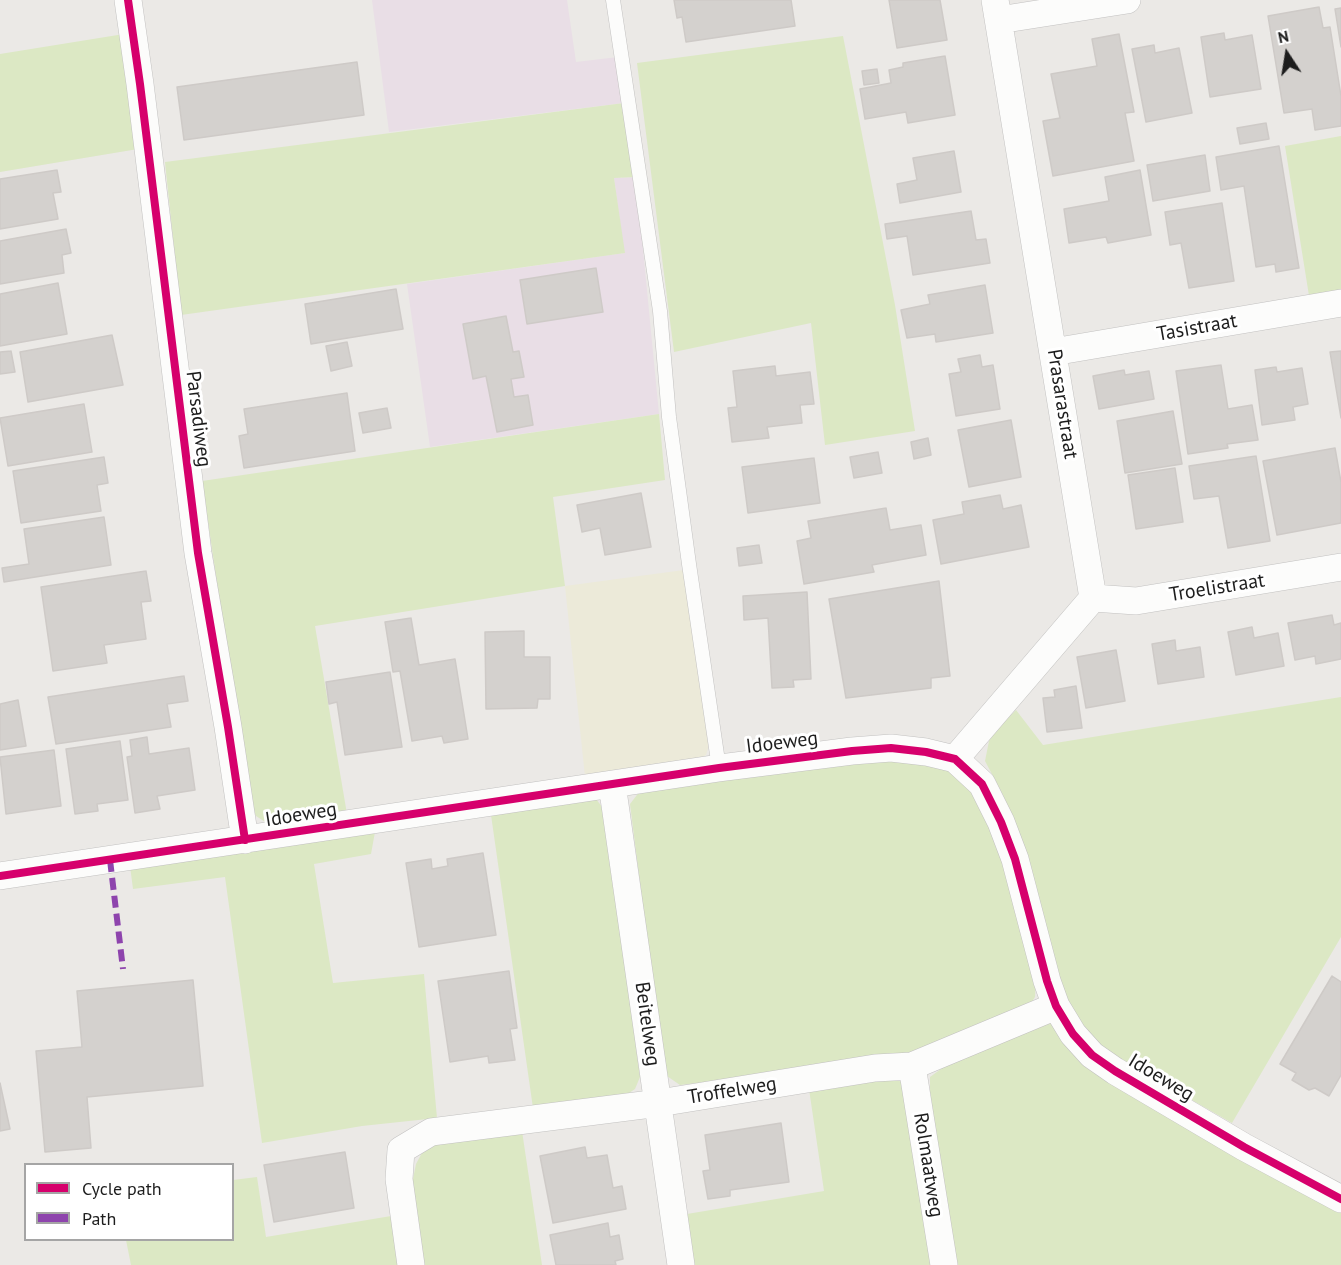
<!DOCTYPE html>
<html>
<head>
<meta charset="utf-8">
<style>
  body { margin:0 }
  #map { position:relative; width:1341px; height:1265px; overflow:hidden; background:#ebe9e6; font-family:"PT Sans",sans-serif }
  canvas { display:block }
  .legend { position:absolute; left:24px; top:1163px; width:210px; height:78px; box-sizing:border-box; background:#fff; border:2px solid #a5a5a5; margin:0; padding:8px 10px; list-style:none; font-size:18px; color:#1d1d1d }
  .legend li { display:flex; align-items:center; gap:12px; height:30px }
  .legend b { width:30px; border:2px solid #a5a5a5 }
  .north { position:absolute; left:1257px; top:24px; width:60px; height:60px; -webkit-text-stroke:4px #fff; paint-order:stroke; rotate:348deg; font-size:16px; font-weight:700; line-height:24px; text-align:center; color:#1d1d1d }
  .north::after { content:''; display:block; margin:auto; width:21px; height:27px; background:#1d1d1d; clip-path:polygon(50% 0,100% 100%,50% 72%,0 100%) }
</style>
</head>
<body>
<div id="map">
<canvas width="1341" height="1265"></canvas>
<ul class="legend">
<li><b style="height:8px;background:#d6006c"></b>Cycle path</li>
<li><b style="height:8px;background:#8e44ad"></b>Path</li>
</ul>
<div class="north">N</div>
</div>
<script>
const context = document.querySelector('canvas').getContext('2d');
context.lineJoin = 'round';
function paint(path, color) { context.fillStyle = color; context.fill(path, 'evenodd'); }
const shape = rows => new Path2D(rows.map(r => 'M' + r).join(''));
function trace(path, color, width, dash) { context.strokeStyle = color; context.lineWidth = width; context.lineCap = dash ? 'butt' : 'round'; context.setLineDash(dash || []); context.stroke(path); }
function drawText(font, color, halo, rows, align = 'center') {
  context.font = font + ' "PT Sans",sans-serif'; context.lineWidth = 6; context.setLineDash([]); context.textBaseline = 'middle'; context.strokeStyle = halo; context.fillStyle = color; for (const [text, x, y, turn = 0] of rows) {
    context.save(); context.translate(x, y); context.rotate((+turn || 0) * Math.PI / 180); context.textAlign = isNaN(turn) ? turn : align; if (halo) context.strokeText(text, 0, 0); context.fillText(text, 0, 0); context.restore();
  }
}
paint(shape([
  [372,0,567,0,576,62,618,57,624,103,389,132],
  [636,177,659,414,430,447,407,284,624,253,614,178]
]), '#e9dee6');
paint(shape([
  [684,570,709,745,706,755,696,762,585,777,565,586]
]), '#ecead9');
paint(shape([
  [124,34,138,149,0,172,0,54],
  [843,36,895,305,915,431,825,445,811,323,674,352,637,63],
  [624,103,636,177,614,178,625,253,181,315,165,162],
  [1341,136,1341,297,1310,302,1285,146],
  [659,414,665,480,553,497,565,586,315,626,347,814,270,825,256,816,249,800,202,481],
  [1341,697,1341,937,1232,1123,1106,1051,1085,1033,1067,1002,1024,852,1003,795,985,761,989,741,997,729,1016,710,1043,745],
  [873,760,920,760,947,769,967,785,984,809,1001,851,1036,980,1035,997,1026,1011,922,1057,680,1085,664,1074,630,804,640,791],
  [596,799,606,812,640,1077,635,1089,623,1097,533,1108,491,815],
  [375,832,371,854,314,864,333,983,424,974,437,1118,362,1126,262,1143,225,877,133,889,130,866],
  [1055,1020,1341,1209,1341,1265,955,1265,930,1093,930,1077,945,1066],
  [888,1079,910,1083,936,1265,694,1265,687,1214,824,1191,809,1089],
  [522,1131,542,1265,422,1265,411,1189,416,1164,424,1149,441,1142],
  [257,1177,266,1237,391,1216,399,1265,131,1265,126,1240,232,1240,233,1180]
]), '#dce8c4');
const building = shape([
  [674,0,791,0,795,26,686,42,682,17,677,18,674,0],
  [889,0,940,0,947,40,897,48,889,0],
  [1319,7,1323,28,1330,27,1341,96,1341,126,1315,130,1312,109,1284,113,1268,16,1319,7],
  [1341,8,1341,47,1335,9,1341,8],
  [1224,33,1225,40,1252,35,1261,89,1210,97,1201,37,1224,33],
  [1119,34,1134,112,1125,113,1134,161,1053,176,1043,121,1060,118,1051,74,1097,66,1092,39,1119,34],
  [1154,45,1155,53,1179,48,1192,113,1146,122,1132,49,1154,45],
  [945,56,955,115,908,123,906,112,865,119,860,89,891,83,889,70,903,67,903,63,945,56],
  [357,62,364,115,184,140,177,87,357,62],
  [877,69,879,83,864,85,862,71,877,69],
  [1266,123,1269,139,1240,144,1237,128,1266,123],
  [1279,146,1299,268,1276,272,1275,264,1256,267,1244,186,1221,190,1216,157,1279,146],
  [954,151,961,192,900,203,897,184,917,180,913,158,954,151],
  [1205,155,1210,191,1153,201,1147,165,1205,155],
  [57,170,61,192,53,193,58,219,0,229,0,179,57,170],
  [1140,170,1151,235,1108,243,1106,237,1069,243,1064,209,1109,201,1105,177,1140,170],
  [1222,203,1234,281,1189,288,1181,243,1170,245,1165,212,1222,203],
  [971,211,976,240,986,239,990,263,913,275,907,236,887,239,885,224,971,211],
  [66,229,71,253,62,255,64,273,0,284,0,241,66,229],
  [596,268,603,312,527,324,520,280,596,268],
  [58,283,67,334,0,346,0,294,58,283],
  [985,285,993,333,936,342,935,334,907,338,901,310,930,304,928,295,985,285],
  [396,289,403,329,311,344,305,304,396,289],
  [506,316,513,352,519,351,524,377,511,379,514,397,528,395,533,425,497,432,486,376,473,379,463,324,506,316],
  [112,335,123,385,28,402,20,352,112,335],
  [347,342,352,366,331,371,326,346,347,342],
  [11,351,15,372,0,374,0,352,11,351],
  [1341,351,1341,418,1330,352,1341,351],
  [980,355,982,367,993,365,1000,409,956,416,949,374,961,372,958,359,980,355],
  [1221,365,1228,409,1252,405,1258,440,1227,444,1228,448,1188,454,1176,371,1221,365],
  [775,366,776,376,810,372,814,404,800,405,802,423,767,427,769,438,732,442,728,408,737,407,733,371,775,366],
  [1276,367,1277,372,1302,368,1308,404,1293,407,1295,420,1262,425,1255,370,1276,367],
  [1124,370,1125,375,1149,371,1154,399,1099,409,1093,376,1124,370],
  [347,393,355,451,244,468,239,436,248,434,244,409,347,393],
  [84,404,92,452,8,466,0,418,84,404],
  [387,408,391,428,363,433,359,413,387,408],
  [1173,411,1182,464,1125,473,1117,421,1173,411],
  [1011,420,1021,477,969,487,958,430,1011,420],
  [928,438,931,455,914,459,911,442,928,438],
  [1335,448,1341,482,1341,523,1277,535,1263,461,1335,448],
  [878,452,882,473,854,478,850,457,878,452],
  [1256,456,1270,541,1228,548,1219,496,1194,499,1189,466,1256,456],
  [104,457,108,483,97,485,101,511,21,523,13,471,104,457],
  [814,458,820,503,748,513,742,467,814,458],
  [1175,468,1183,522,1136,529,1128,475,1175,468],
  [641,493,651,547,605,555,600,528,582,532,577,505,641,493],
  [1000,495,1003,509,1021,505,1029,547,941,564,933,520,964,514,962,502,1000,495],
  [886,508,890,530,921,525,926,555,872,565,874,572,804,584,797,541,811,538,808,521,886,508],
  [104,517,111,565,4,582,2,568,29,564,24,529,104,517],
  [759,545,762,563,739,566,737,548,759,545],
  [146,571,151,601,141,602,146,639,104,645,107,663,53,671,41,587,146,571],
  [939,581,950,676,931,678,931,688,846,698,829,599,939,581],
  [807,592,811,679,793,680,794,687,772,688,768,618,744,620,743,596,807,592],
  [1332,615,1334,625,1341,623,1341,659,1316,664,1315,656,1295,660,1288,623,1332,615],
  [411,618,419,665,455,659,468,739,444,743,442,736,412,741,400,671,393,672,385,622,411,618],
  [1252,627,1254,638,1278,633,1284,666,1236,675,1228,632,1252,627],
  [524,631,524,657,550,657,550,699,538,699,537,708,486,709,485,632,524,631],
  [1175,640,1176,651,1200,647,1204,677,1158,684,1152,644,1175,640],
  [1116,650,1125,701,1086,708,1077,657,1116,650],
  [390,672,402,747,345,755,337,702,329,704,326,682,390,672],
  [184,676,188,701,167,704,171,727,56,744,48,697,184,676],
  [1076,686,1082,728,1047,732,1043,698,1055,697,1054,690,1076,686],
  [18,700,26,746,0,750,0,704,18,700],
  [147,737,149,754,189,748,195,790,157,796,160,809,135,813,127,757,132,756,130,740,147,737],
  [120,741,128,800,97,804,98,811,75,814,66,749,120,741],
  [54,750,61,806,6,814,0,757,54,750],
  [483,853,496,935,419,947,406,863,431,859,432,869,448,866,447,859,483,853],
  [509,971,517,1028,510,1029,515,1060,489,1063,488,1056,450,1062,438,981,509,971],
  [1332,976,1341,982,1341,1075,1329,1096,1315,1088,1309,1090,1292,1080,1296,1073,1280,1064,1332,976],
  [193,980,203,1086,87,1097,91,1148,45,1152,36,1051,82,1047,77,991,193,980],
  [0,1083,10,1129,0,1131,0,1083],
  [781,1123,789,1182,730,1190,730,1196,708,1199,703,1171,710,1170,705,1135,781,1123],
  [585,1147,587,1158,607,1155,613,1188,622,1186,626,1209,553,1223,540,1156,585,1147],
  [345,1152,354,1208,274,1222,264,1165,345,1152],
  [608,1223,610,1237,619,1235,623,1259,615,1261,616,1265,556,1265,550,1235,608,1223]
]);
paint(building, '#d4d1ce');
trace(building, '#cecac7', 1.5);
const lane = shape([
  [613,0,660,311,669,417,689,564,719,768]
]);
const street = shape([
  [128,0,140,84,198,553,228,727,245,840],
  [999,20,1127,0],
  [1053,352,1341,303],
  [1093,598,1136,601,1341,567],
  [955,759,1093,598,995,0],
  [612,784,681,1265],
  [0,876,719,768,852,751,891,748,926,752,955,759,982,784,1001,822,1015,859,1047,981,1056,1006,1073,1034,1092,1055,1115,1071,1244,1147,1341,1199],
  [912,1066,944,1265],
  [411,1265,399,1179,401,1150,431,1132,659,1103,875,1068,912,1066,1056,1006]
]);
trace(lane, '#c2c1c0', 15);
trace(street, '#c2c1c0', 28);
trace(lane, '#fcfcfb', 14);
trace(street, '#fcfcfb', 27);
trace(shape([
  [110,860,123,969]
]), '#8e44ad', 6, [12, 6]);
trace(shape([
  [128,0,140,84,198,553,228,727,245,840],
  [0,876,719,768,852,751,891,748,926,752,955,759,982,784,1001,822,1015,859,1047,981,1056,1006,1073,1034,1092,1055,1115,1071,1244,1147,1341,1199]
]), '#d6006c', 8);
drawText('20px', '#1d1d1d', '#fff', [
  ["Tasistraat",1197,328,-10],
  ["Prasarastraat",1062,404,81],
  ["Parsadiweg",198,419,83],
  ["Troelistraat",1217,588,-9],
  ["Idoeweg",782,743,-7],
  ["Idoeweg",301,815,-9],
  ["Beitelweg",647,1024,82],
  ["Idoeweg",1161,1078,31],
  ["Troffelweg",732,1091,-9],
  ["Rolmaatweg",928,1165,81]
]);
</script>
</body>
</html>
